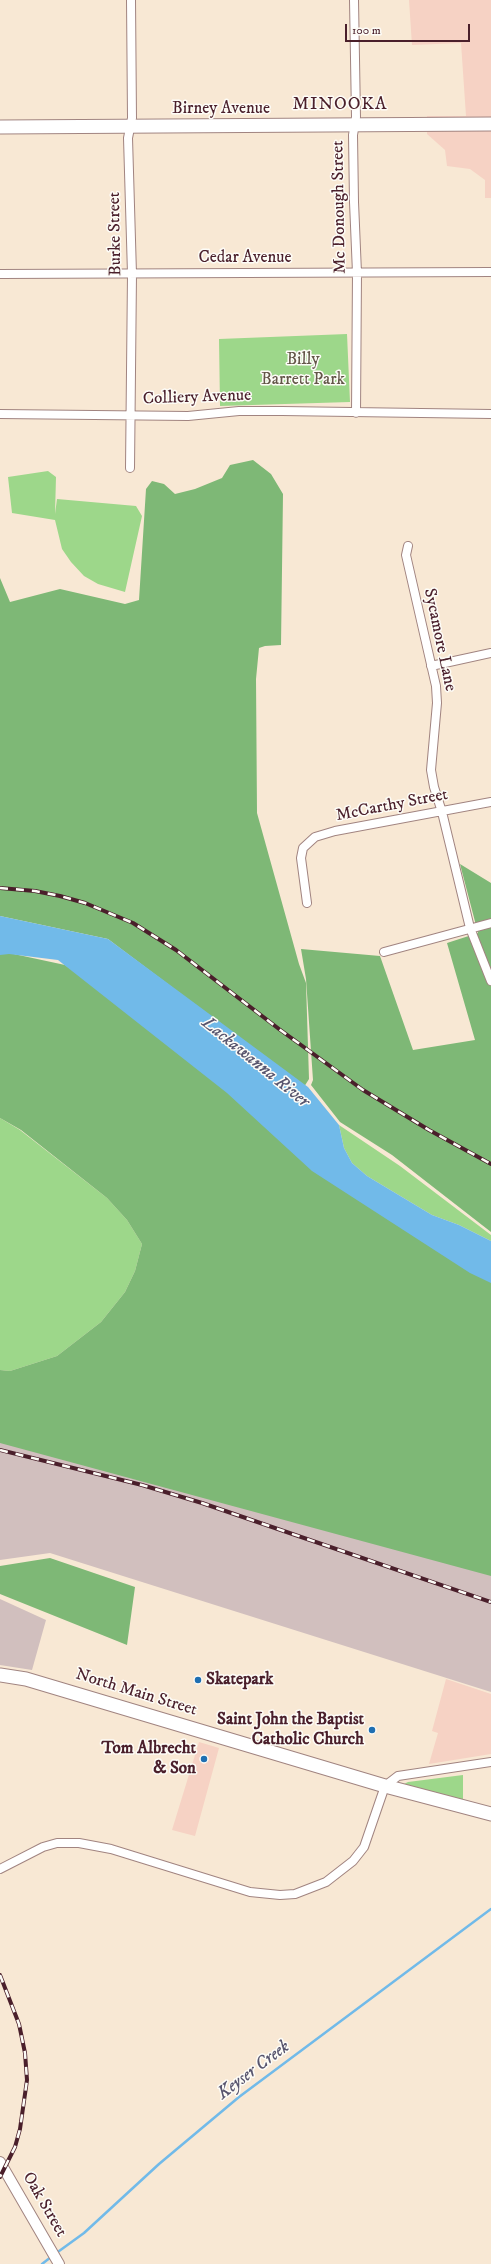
<!DOCTYPE html>
<html>
<head>
<meta charset="utf-8">
<style>
  body { margin:0 }
  #map { position:relative; width:491px; height:2264px; overflow:hidden; background:#f8e8d4; font-family:"IM FELL DW Pica",serif }
  canvas { display:block }
  .scale { position:absolute; left:345px; top:24px; width:125px; height:18px; box-sizing:border-box; border:2px solid #4a1f2b; border-top:0; padding-left:5px; font-size:12px; line-height:14px; white-space:nowrap; color:#4a1f2b; -webkit-text-stroke:3px #fdfcf7; paint-order:stroke }
</style>
</head>
<body>
<div id="map">
<canvas width="491" height="2264"></canvas>
<div class="scale">100 m</div>
</div>
<script>
const context = document.querySelector('canvas').getContext('2d');
context.lineJoin = 'round';
function paint(path, color) { context.fillStyle = color; context.fill(path, 'evenodd'); }
const shape = rows => new Path2D(rows.map(r => 'M' + r).join(''));
function trace(path, color, width, dash) { context.strokeStyle = color; context.lineWidth = width; context.lineCap = dash ? 'butt' : 'round'; context.setLineDash(dash || []); context.stroke(path); }
function drawText(font, color, halo, rows, align = 'center') {
  context.font = font + ' "IM FELL DW Pica",serif'; context.lineWidth = 3; context.setLineDash([]); context.textBaseline = 'middle'; context.strokeStyle = halo; context.fillStyle = color; for (const [text, x, y, turn = 0] of rows) {
    context.save(); context.translate(x, y); context.rotate((+turn || 0) * Math.PI / 180); context.textAlign = isNaN(turn) ? turn : align; if (halo) context.strokeText(text, 0, 0); context.fillText(text, 0, 0); context.restore();
  }
}
paint(shape([
  [409,0,491,0,491,198,485,198,485,180,470,169,447,166,445,150,427,134,427,116,466,116,461,43,412,45],
  [446,1679,491,1694,491,1754,429,1764,438,1733,432,1731],
  [199,1742,219,1748,195,1836,172,1830]
]), '#f6d2c4');
paint(shape([
  [0,1433,491,1574,491,1692,50,1553,0,1560],
  [0,1599,46,1620,32,1670,0,1665]
]), '#d1bfbe');
paint(shape([
  [347,334,350,402,220,406,219,339],
  [48,471,56,477,55,514,57,499,136,506,142,516,125,592,98,584,84,576,71,562,62,549,55,520,12,513,8,477],
  [0,1118,20,1130,107,1198,127,1220,142,1244,135,1271,125,1292,101,1322,57,1356,10,1371,0,1370],
  [339,1125,400,1166,491,1235,491,1241,459,1225,432,1215,367,1176,352,1163,344,1148],
  [463,1775,463,1801,404,1784,408,1782]
]), '#9dd78a');
paint(shape([
  [253,460,271,474,283,494,281,645,265,646,259,648,256,679,257,813,299,964,306,983,309,1079,304,1087,108,939,0,916,0,578,10,602,60,589,125,604,139,600,146,489,152,481,164,484,175,494,195,489,222,478,230,465],
  [460,864,491,883,491,1232,392,1155,340,1122,311,1085,313,1080,306,979,301,949,380,956,413,1050,475,1040,447,943,478,933],
  [0,951,65,965,182,1040,491,1268,491,1576,0,1443,0,1370,10,1371,57,1356,101,1322,125,1292,135,1271,142,1244,127,1220,107,1198,21,1130,0,1118],
  [50,1558,135,1587,127,1645,0,1594,0,1566]
]), '#7eb876');
paint(shape([
  [0,916,108,939,308,1087,339,1125,344,1148,352,1163,367,1176,432,1215,459,1225,491,1241,491,1283,470,1273,312,1171,227,1093,58,960,9,954,0,955]
]), '#71bae9');
trace(shape([
  [55,2254,84,2233,159,2164,239,2097,491,1909],
  [42,2264,51,2257]
]), '#71bae9', 2.5);
const minor = shape([
  [354,0,356,117,353,135,354,202,357,273,356,413],
  [0,274,491,272],
  [0,414,188,416,239,411,282,411,491,414],
  [130,468,132,274,128,138,132,118,131,0],
  [408,546,406,555,436,686,437,703,431,770,434,787,442,812,470,928,491,981],
  [431,666,491,653],
  [307,903,301,858,303,848,315,837,335,831,491,802],
  [384,952,491,923],
  [0,1869,43,1847,57,1843,79,1843,111,1849,250,1892,280,1895,295,1894,326,1882,353,1861,364,1847,385,1786,398,1776,491,1762]
]);
const tertiary = shape([
  [0,2162,59,2264]
]);
const primary = shape([
  [0,127,491,124],
  [0,1675,26,1679,385,1786,491,1814]
]);
trace(minor, '#a18480', 10);
trace(tertiary, '#a18480', 12);
trace(primary, '#a18480', 15);
trace(minor, '#fff', 8);
trace(tertiary, '#fff', 10);
trace(primary, '#fff', 13);
const rail = shape([
  [0,888,35,891,60,896,85,903,133,923,176,950,279,1029,363,1090,429,1130,491,1164],
  [0,1450,142,1485,202,1503,491,1602],
  [0,1975,19,2024,25,2053,27,2080,20,2129,15,2147,0,2177]
]);
trace(rail, '#4a1f2b', 4);
trace(rail, '#fdfcf7', 2.5, [8]);
for (const [x, y, r, color] of [
  [198,1680,4,"#1f6fb2"],
  [372,1730,4,"#1f6fb2"],
  [204,1759,4,"#1f6fb2"]
]) { const dot = new Path2D(); dot.arc(x, y, r, 0, 2 * Math.PI); context.fillStyle = color; context.fill(dot); trace(dot, '#fdfcf7', 1.5); }
drawText('17px', '#4a1f2b', '#fdfcf7', [
  ["Birney Avenue",221,109],
  ["Mc Donough Street",340,207,-91],
  ["Burke Street",116,234,-91],
  ["Cedar Avenue",245,258],
  ["Colliery Avenue",197,398,-2],
  ["Sycamore Lane",439,640,78],
  ["McCarthy Street",392,806,-11],
  ["North Main Street",136,1693,17],
  ["Oak Street",44,2205,60]
]);
drawText('17px', '#635648', '#fdfcf7', [
  ["Billy",303,360],
  ["Barrett Park",303,380]
]);
drawText('bold 17px', '#4a1f2b', '#fdfcf7', [
  ["Skatepark",206,1680,"left"],
  ["Saint John the Baptist",364,1720],
  ["Catholic Church",364,1740],
  ["Tom Albrecht",196,1749],
  ["& Son",196,1769]
], 'right');
context.letterSpacing = '1px';
drawText('18px', '#4a1f2b', '#fdfcf7', [
  ["MINOOKA",340,105]
]);
context.letterSpacing = '0px';
drawText('italic 18px', '#58556e', '#fdfcf7', [
  ["Lackawanna River",255,1063,39],
  ["Keyser Creek",254,2071,-37]
]);
</script>
</body>
</html>
